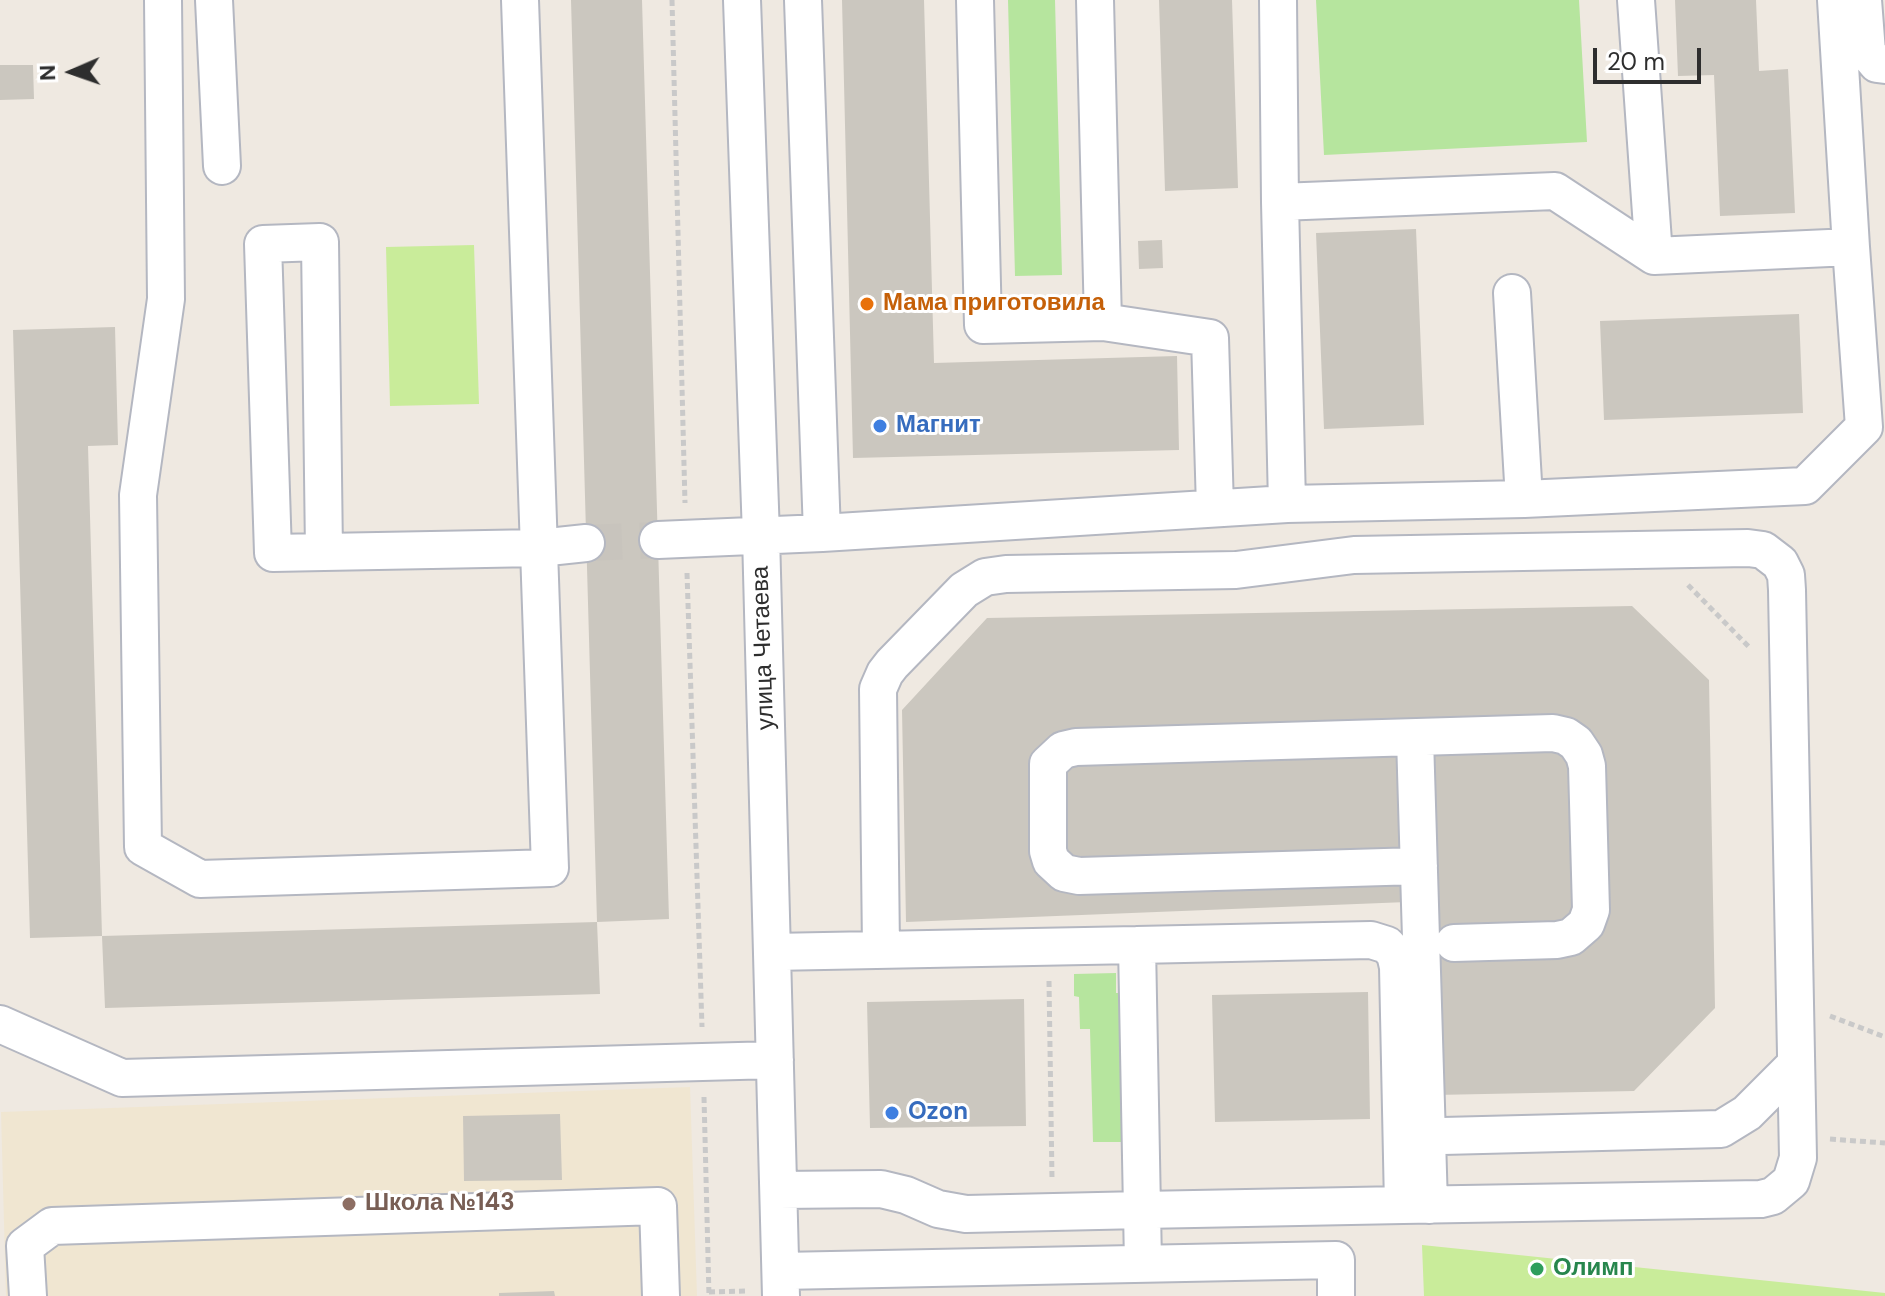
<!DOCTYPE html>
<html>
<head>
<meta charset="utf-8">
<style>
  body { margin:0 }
  #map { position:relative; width:1885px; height:1296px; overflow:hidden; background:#efe9e1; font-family:"DM Sans",sans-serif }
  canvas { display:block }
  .north { position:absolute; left:32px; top:32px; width:80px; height:80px; -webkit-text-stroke:6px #fff; paint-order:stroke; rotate:268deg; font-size:22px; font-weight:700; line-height:32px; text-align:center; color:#2e2e2e }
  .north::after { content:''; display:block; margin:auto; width:28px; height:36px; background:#2e2e2e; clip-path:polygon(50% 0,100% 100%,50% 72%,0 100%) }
  .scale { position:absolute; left:1593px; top:48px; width:108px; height:36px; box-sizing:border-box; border:4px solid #2e2e2e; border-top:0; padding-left:10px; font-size:24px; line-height:28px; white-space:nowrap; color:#2e2e2e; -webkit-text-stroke:6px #fff; paint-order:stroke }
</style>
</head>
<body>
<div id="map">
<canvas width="1885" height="1296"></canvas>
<div class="north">N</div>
<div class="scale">20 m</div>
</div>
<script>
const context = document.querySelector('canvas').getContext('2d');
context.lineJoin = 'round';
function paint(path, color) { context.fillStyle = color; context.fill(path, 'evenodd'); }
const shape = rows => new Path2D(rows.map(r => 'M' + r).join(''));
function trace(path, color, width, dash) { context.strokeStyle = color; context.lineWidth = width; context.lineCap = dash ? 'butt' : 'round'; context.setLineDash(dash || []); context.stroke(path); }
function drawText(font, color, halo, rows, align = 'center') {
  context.font = font + ' "DM Sans",sans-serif'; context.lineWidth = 6; context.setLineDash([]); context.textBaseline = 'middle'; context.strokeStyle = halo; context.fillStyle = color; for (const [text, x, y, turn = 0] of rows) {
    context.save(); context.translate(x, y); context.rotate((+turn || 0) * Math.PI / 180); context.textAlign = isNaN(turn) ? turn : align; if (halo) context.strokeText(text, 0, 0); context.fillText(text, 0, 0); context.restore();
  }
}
paint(shape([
  [690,1087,697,1296,6,1296,1,1112]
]), '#f0e6d1');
paint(shape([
  [1008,0,1055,0,1062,275,1015,276],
  [1316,0,1579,0,1587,142,1324,155],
  [1116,973,1116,993,1122,993,1124,1142,1093,1142,1090,1029,1080,1029,1079,997,1074,996,1074,974]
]), '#b6e59e');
paint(shape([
  [474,245,479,404,390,406,386,247],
  [1422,1245,1885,1293,1885,1296,1424,1296]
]), '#c9ec9a');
paint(shape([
  [571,0,642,0,669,919,597,922,600,994,105,1008,102,936,597,922],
  [842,0,924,0,934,363,1177,356,1179,450,853,458],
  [1159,0,1232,0,1238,188,1165,191],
  [1675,0,1756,0,1759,71,1788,69,1795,213,1720,216,1714,75,1678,76],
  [0,65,33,65,34,99,0,100],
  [1416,229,1424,425,1324,429,1316,233],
  [1162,240,1163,268,1139,269,1138,241],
  [1799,314,1803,413,1604,420,1600,321],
  [115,327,118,445,88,446,102,936,30,938,13,330],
  [1632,606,1709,680,1715,1008,1634,1091,1435,1095,1432,901,906,922,902,710,987,618],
  [1368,992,1370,1119,1215,1122,1212,995],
  [1024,999,1026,1126,870,1128,867,1002],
  [560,1114,562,1180,464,1181,463,1116],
  [554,1291,555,1296,499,1296,499,1293]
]), '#cbc7bf');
trace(shape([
  [586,543,658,540]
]), '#c8c4bd', 36, [36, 18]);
const minor = shape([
  [163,0,166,299,138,495,143,847,200,879,550,868,520,0],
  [214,0,222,166],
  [742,0,761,535,781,1296],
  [975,0,983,325,1103,322,1095,0],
  [1278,0,1280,202,1555,191,1654,256,1851,247,1836,0],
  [1636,0,1654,256],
  [1863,0,1867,52,1877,64,1885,65],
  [1280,202,1287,504,1524,499,1805,486,1864,427,1851,247],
  [1512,293,1524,499],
  [1103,322,1210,338,1215,508],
  [822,533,1287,504],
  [658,540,822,533,803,0],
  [324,552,273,553,263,244,320,242,324,552,539,548,586,543],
  [1415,738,1429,1205],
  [1419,866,1079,876,1064,873,1051,861,1048,851,1048,764,1063,750,1076,747,1553,733,1566,736,1576,743,1584,755,1587,766,1591,910,1586,924,1571,937,1557,940,1454,943],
  [881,949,878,689,885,673,892,664,964,590,985,577,1006,574,1236,570,1354,555,1748,548,1763,550,1780,563,1786,575,1787,590,1798,1158,1791,1181,1773,1196,1761,1199,1403,1205],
  [772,952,1137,945],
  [0,1024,122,1078,775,1060],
  [1403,1137,1721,1129,1747,1113,1796,1064],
  [779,1190,881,1189,906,1195,938,1209,966,1214,1142,1210,1403,1205,1398,967,1395,954,1387,945,1371,940,1137,945,1142,1210,1143,1264],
  [781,1271,1336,1260,1336,1296],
  [28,1296,25,1246,52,1226,658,1206,661,1296]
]);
trace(minor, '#b4b7c1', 40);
trace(shape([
  [672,0,685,503],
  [687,573,702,1027],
  [1688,585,1751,649],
  [1049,981,1052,1179],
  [1830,1016,1885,1037],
  [704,1097,709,1296],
  [1830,1139,1885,1143],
  [709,1292,748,1291]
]), '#c9c9c9', 5, [6, 4]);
trace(minor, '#fff', 36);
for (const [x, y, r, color] of [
  [867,304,8,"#e8710a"],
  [880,426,8,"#3f7fe0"],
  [892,1113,8,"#3f7fe0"],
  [349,1204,8,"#8d6e63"],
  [1537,1269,8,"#2e9e5b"]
]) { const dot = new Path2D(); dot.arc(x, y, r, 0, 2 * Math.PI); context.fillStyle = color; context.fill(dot); trace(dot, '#fff', 3); }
drawText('bold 24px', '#c56008', '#fff', [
  ["Мама приготовила",883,304]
], 'left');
drawText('bold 24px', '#366cbe', '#fff', [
  ["Магнит",896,426],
  ["Ozon",908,1113]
], 'left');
drawText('24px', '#2e2e2e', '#fff', [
  ["улица Четаева",764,648,-92]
]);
drawText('bold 24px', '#785e54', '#fff', [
  ["Школа №143",365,1204]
], 'left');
drawText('bold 24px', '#27864d', '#fff', [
  ["Олимп",1553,1269]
], 'left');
</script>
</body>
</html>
